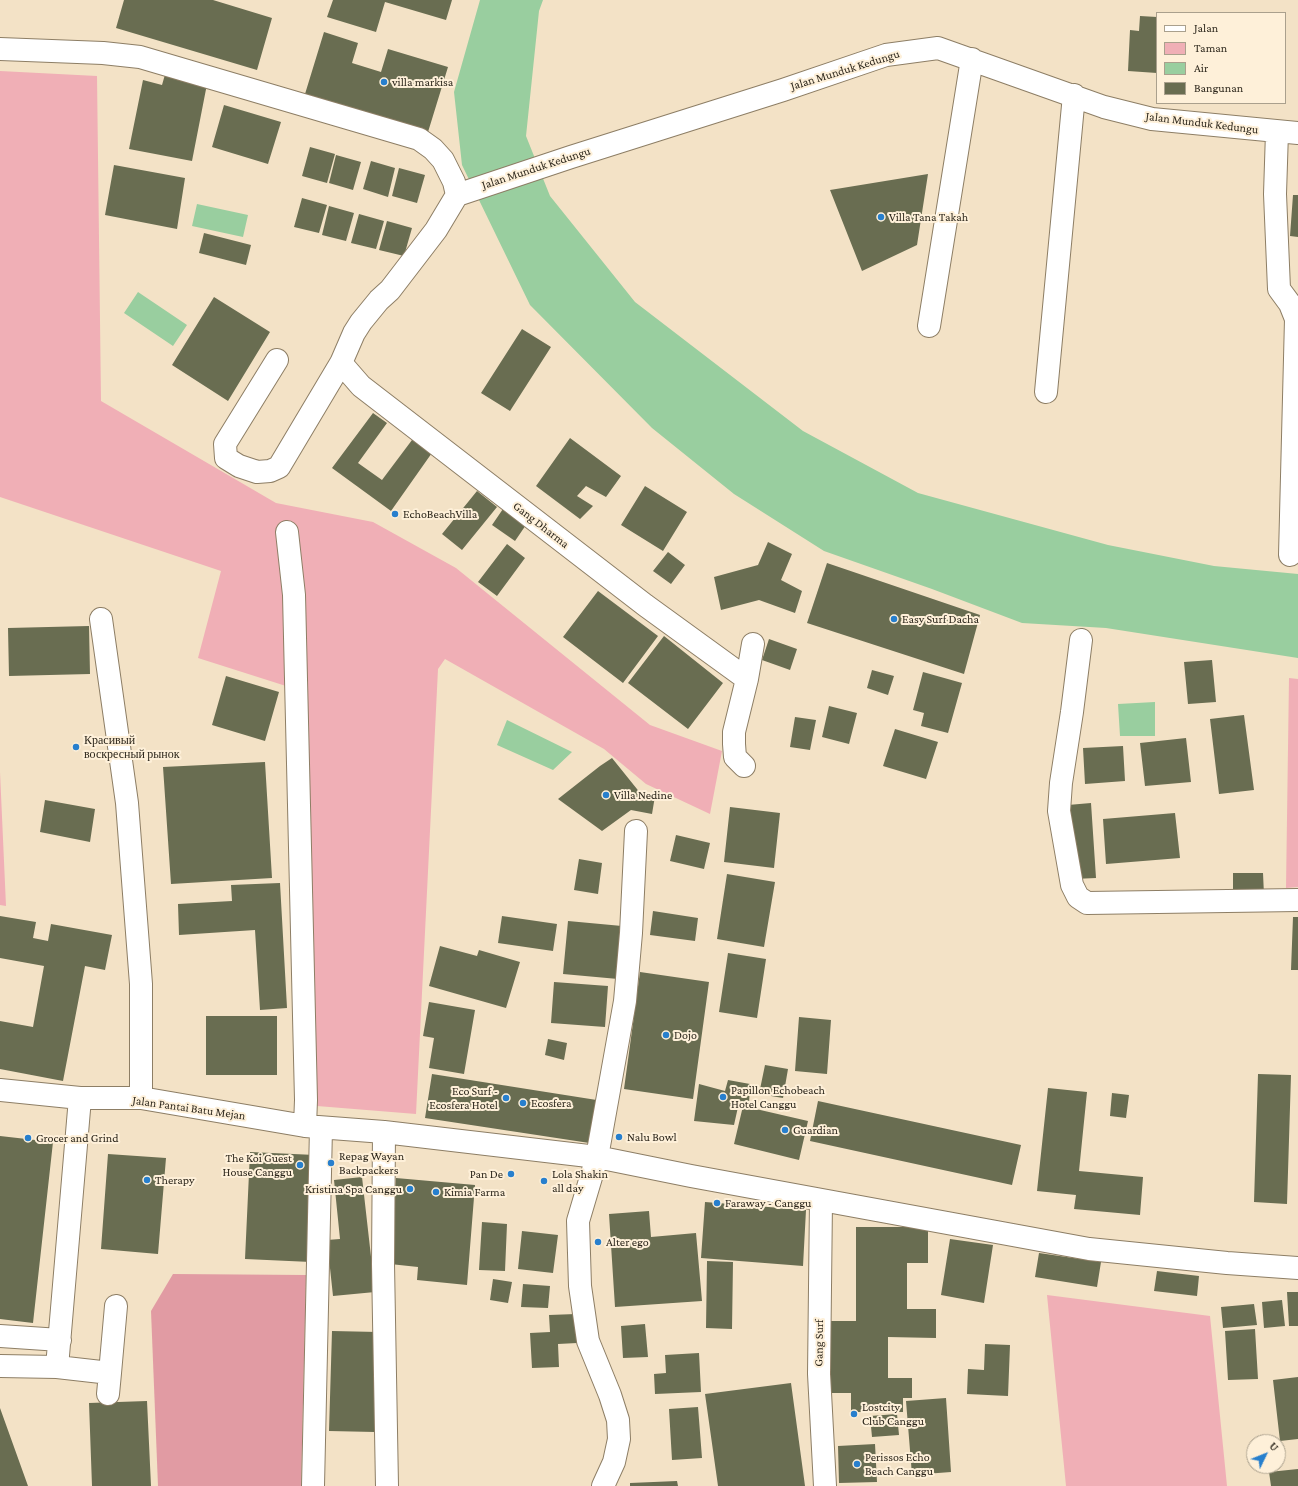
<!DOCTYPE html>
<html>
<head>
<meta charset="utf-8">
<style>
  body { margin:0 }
  #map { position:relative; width:1298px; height:1486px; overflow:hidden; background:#f3e2c6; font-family:"Crimson Pro",serif }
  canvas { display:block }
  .legend { position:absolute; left:1156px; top:12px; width:130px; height:92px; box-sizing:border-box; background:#fef0d9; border:1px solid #aaa08d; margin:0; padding:5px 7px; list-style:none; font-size:12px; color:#2d271c }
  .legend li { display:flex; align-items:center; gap:8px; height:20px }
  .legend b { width:20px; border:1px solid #aaa08d }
  .north { position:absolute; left:1246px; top:1434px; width:40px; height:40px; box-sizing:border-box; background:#fef0d9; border:1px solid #aaa08d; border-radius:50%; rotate:47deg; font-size:11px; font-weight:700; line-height:16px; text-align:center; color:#2d271c }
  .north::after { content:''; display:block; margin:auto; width:14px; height:18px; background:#277fcd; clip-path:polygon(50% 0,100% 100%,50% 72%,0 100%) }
</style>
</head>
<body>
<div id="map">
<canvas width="1298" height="1486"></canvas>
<ul class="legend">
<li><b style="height:5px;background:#fff"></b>Jalan</li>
<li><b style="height:11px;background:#f0afb6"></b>Taman</li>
<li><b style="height:11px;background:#99ce9f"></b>Air</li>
<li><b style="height:11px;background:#696d51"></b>Bangunan</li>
</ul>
<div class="north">U</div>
</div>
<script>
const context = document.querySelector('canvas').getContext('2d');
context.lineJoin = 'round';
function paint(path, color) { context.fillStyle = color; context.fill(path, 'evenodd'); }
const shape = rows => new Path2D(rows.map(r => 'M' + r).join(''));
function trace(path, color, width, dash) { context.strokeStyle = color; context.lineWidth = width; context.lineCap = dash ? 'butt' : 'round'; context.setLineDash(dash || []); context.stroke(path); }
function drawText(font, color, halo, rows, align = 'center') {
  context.font = font + ' "Crimson Pro",serif'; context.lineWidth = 4; context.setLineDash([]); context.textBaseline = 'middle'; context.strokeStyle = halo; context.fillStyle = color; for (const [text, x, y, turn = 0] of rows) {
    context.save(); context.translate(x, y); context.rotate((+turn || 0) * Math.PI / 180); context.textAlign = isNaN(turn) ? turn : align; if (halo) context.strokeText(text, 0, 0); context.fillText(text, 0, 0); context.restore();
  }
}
paint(shape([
  [0,71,97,76,101,401,276,503,373,522,456,568,650,725,722,751,710,814,646,784,604,749,445,659,438,669,416,1114,317,1106,286,686,198,658,221,571,0,497],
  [1289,678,1298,679,1298,887,1286,888],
  [0,772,6,906,0,905],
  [1047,1295,1210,1316,1227,1486,1066,1486]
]), '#f0afb6');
paint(shape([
  [173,1274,306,1275,301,1486,158,1486,151,1311]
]), '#e19ba3');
paint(shape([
  [480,0,543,0,539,11,526,136,550,196,635,302,803,431,918,493,1108,545,1214,566,1298,574,1298,658,1106,628,1022,623,932,589,824,551,734,494,652,428,530,305,462,165,454,92],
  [197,204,248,215,243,237,192,226],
  [138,292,187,325,173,346,124,313],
  [1155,702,1155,736,1120,736,1118,704],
  [507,720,572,752,553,770,497,745]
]), '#99ce9f');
paint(shape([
  [124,0,213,0,272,18,257,70,116,28],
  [333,0,452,0,446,20,385,2,376,32,327,17],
  [1140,16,1157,17,1157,73,1128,71,1130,30,1139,31],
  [324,32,358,43,352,63,381,72,388,49,448,67,428,132,305,94],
  [166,71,208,79,192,161,129,149,143,80,162,85],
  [224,105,281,122,268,164,212,147],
  [310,147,335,154,327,183,302,176],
  [336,155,361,162,353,190,329,183],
  [371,161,395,168,388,197,363,189],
  [114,165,185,178,177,229,105,215],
  [399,168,425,175,417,203,392,196],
  [928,174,917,245,862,271,830,190],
  [1293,195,1298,195,1298,237,1290,236],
  [302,198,327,205,319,233,294,227],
  [329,206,354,213,346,241,322,235],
  [359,214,384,221,376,249,351,243],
  [387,221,412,228,404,256,379,250],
  [204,233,251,245,246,265,199,253],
  [214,297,270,332,228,401,172,365],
  [522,329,551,347,510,411,481,393],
  [373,413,387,423,358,463,382,480,415,436,434,450,391,511,332,468],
  [570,438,621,476,606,497,586,486,577,496,593,506,580,519,536,486],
  [645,486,687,512,663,551,621,525],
  [477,491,497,507,462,550,442,534],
  [505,506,528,522,515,541,492,525],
  [768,542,792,554,781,580,802,591,795,613,759,600,721,610,714,577,758,565],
  [507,544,525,558,497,596,478,582],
  [668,552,685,565,671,584,653,571],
  [827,563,980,615,964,674,807,623],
  [598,591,658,636,623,683,563,637],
  [89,626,90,674,9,676,8,628],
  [664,636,723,683,688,729,628,683],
  [769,639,797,649,790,670,762,660],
  [1212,660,1216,702,1188,704,1184,662],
  [872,670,894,676,888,695,867,688],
  [923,672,962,683,948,733,921,726,924,713,913,710],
  [226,676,279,692,265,741,212,725],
  [829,706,857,713,849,744,822,737],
  [1244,715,1254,790,1219,794,1210,719],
  [795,717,816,720,810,750,790,747],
  [895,729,938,742,926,779,883,766],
  [1186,738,1191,782,1145,786,1140,743],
  [1123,746,1125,781,1085,784,1083,748],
  [612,758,641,794,655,796,652,814,631,810,602,831,558,799,600,766],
  [265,762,272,878,171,884,163,767],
  [45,800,95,809,90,842,40,832],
  [1091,803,1096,878,1074,879,1068,805],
  [730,807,780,813,774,868,724,862],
  [1175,813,1180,858,1106,864,1103,819],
  [676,835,710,843,704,869,670,861],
  [579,859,602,863,598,894,574,890],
  [1233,873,1263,873,1264,895,1233,895],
  [727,874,775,882,764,947,717,939],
  [280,883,287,1008,260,1010,255,930,179,935,178,904,232,901,231,885],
  [653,911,698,918,695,941,650,935],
  [0,916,36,922,33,938,48,941,51,924,112,935,105,970,85,966,63,1081,0,1069,0,1021,33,1027,44,966,0,958],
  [502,916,557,924,553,951,498,943],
  [1293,917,1298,917,1298,970,1291,970],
  [568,921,622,926,618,979,563,974],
  [440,946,477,956,479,950,520,962,506,1008,429,986],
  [728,953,766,959,757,1018,719,1012],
  [640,972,709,982,693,1099,624,1089],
  [554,982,608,986,605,1027,551,1023],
  [429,1002,475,1010,464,1074,429,1068,434,1038,423,1036],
  [206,1016,277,1016,277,1075,206,1075],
  [799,1017,831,1020,827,1074,795,1071],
  [548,1039,567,1043,564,1060,545,1055],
  [765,1065,788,1069,783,1098,759,1094],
  [432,1074,603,1101,596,1144,425,1118],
  [1258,1074,1291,1075,1287,1204,1254,1202],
  [728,1080,750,1084,749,1104,738,1107,734,1125,694,1121,699,1084,725,1091],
  [1048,1088,1087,1092,1079,1171,1143,1177,1140,1215,1074,1209,1076,1195,1037,1191],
  [1112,1093,1129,1095,1126,1118,1110,1116],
  [818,1101,1021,1145,1012,1185,810,1141],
  [743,1106,808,1121,799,1160,734,1144],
  [0,1136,53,1142,33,1323,0,1319],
  [250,1152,315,1155,311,1262,245,1259],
  [108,1154,166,1158,158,1254,101,1249],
  [362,1177,375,1292,333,1296,327,1240,340,1239,334,1180],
  [396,1178,475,1185,467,1285,417,1280,418,1267,390,1264],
  [705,1202,806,1210,803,1266,701,1258],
  [649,1211,651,1237,696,1233,702,1301,615,1307,609,1214],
  [482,1222,507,1224,505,1271,479,1270],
  [856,1227,928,1227,928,1263,907,1263,907,1309,936,1309,936,1338,888,1337,888,1378,912,1378,912,1398,903,1398,903,1412,851,1412,851,1393,825,1393,825,1321,856,1321],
  [522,1231,558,1235,553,1273,518,1269],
  [950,1239,993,1245,984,1303,941,1295],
  [1039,1253,1101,1262,1097,1287,1035,1277],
  [707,1261,733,1262,732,1329,706,1328],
  [1157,1271,1199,1276,1197,1296,1154,1291],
  [493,1279,512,1282,508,1303,490,1300],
  [523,1284,550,1286,548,1308,521,1307],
  [1287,1292,1298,1292,1298,1326,1289,1326],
  [1282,1300,1285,1326,1264,1328,1262,1302],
  [1254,1304,1257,1325,1223,1328,1221,1307],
  [576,1314,577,1343,558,1344,559,1367,532,1368,530,1333,550,1332,549,1315],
  [645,1324,648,1357,623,1358,621,1326],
  [1255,1329,1258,1379,1228,1380,1225,1331],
  [332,1331,378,1332,375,1432,329,1431],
  [985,1344,1010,1345,1008,1396,967,1394,968,1369,984,1370],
  [699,1353,701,1392,655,1394,654,1374,666,1373,665,1355],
  [1298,1377,1298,1439,1280,1441,1273,1380],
  [791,1383,805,1486,718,1486,705,1394],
  [946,1398,951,1472,912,1475,906,1401],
  [147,1401,151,1486,92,1486,89,1403],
  [698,1407,702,1458,672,1460,669,1409],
  [0,1408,28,1486,0,1486],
  [897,1414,899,1435,872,1437,870,1416],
  [875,1444,877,1482,839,1483,838,1446],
  [1298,1469,1298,1486,1271,1486,1269,1472],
  [677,1481,678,1486,630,1486,630,1483]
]), '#696d51');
const minor = shape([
  [0,49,103,53,140,57,419,139,433,149,443,160,454,182,457,195],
  [1277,132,1275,194,1279,289,1290,304,1296,319,1290,555],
  [457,195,571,157,783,90,886,55,938,48,1104,107,1152,119,1298,133],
  [929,326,972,59],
  [277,360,225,444,226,458,239,466,257,472,270,471,279,467,341,363,354,333,361,322,379,300,390,290,436,230,457,195],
  [341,363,361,386,645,605,747,679],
  [1046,392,1074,95],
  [287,532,294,595,306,1100,305,1126],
  [101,619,127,803,141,984,141,1098],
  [1081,640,1072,712,1061,783,1059,811,1072,885,1078,897,1087,903,1298,900],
  [744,766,735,757,734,744,734,732,747,679,753,644],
  [0,1090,80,1098,141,1098,305,1126,384,1132,597,1157,691,1176,1089,1249,1227,1263,1298,1268],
  [384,1132,383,1264,387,1486],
  [821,1201,819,1374,825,1486],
  [0,1336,60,1340],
  [0,1366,57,1367,110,1373,116,1306],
  [57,1367,80,1098],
  [108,1394,110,1373],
  [313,1486,321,1128],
  [603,1486,614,1462,619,1439,618,1420,610,1395,588,1341,580,1286,578,1221,597,1157,625,1001,631,933,636,831]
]);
trace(minor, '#8d7e65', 24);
trace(minor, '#fff', 22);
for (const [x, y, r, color] of [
  [384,82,4,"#277fcd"],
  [881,217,4,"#277fcd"],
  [395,514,4,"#277fcd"],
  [894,619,4,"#277fcd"],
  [76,747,4,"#277fcd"],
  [606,795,4,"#277fcd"],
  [666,1035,4,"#277fcd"],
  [723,1097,4,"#277fcd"],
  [506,1098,4,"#277fcd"],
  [523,1103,4,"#277fcd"],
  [785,1130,4,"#277fcd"],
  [619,1137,4,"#277fcd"],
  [28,1138,4,"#277fcd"],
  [331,1163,4,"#277fcd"],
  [300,1165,4,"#277fcd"],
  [511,1174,4,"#277fcd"],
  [147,1180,4,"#277fcd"],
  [544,1181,4,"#277fcd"],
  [410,1189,4,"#277fcd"],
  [436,1192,4,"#277fcd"],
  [717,1203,4,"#277fcd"],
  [598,1242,4,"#277fcd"],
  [854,1414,4,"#277fcd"],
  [857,1464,4,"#277fcd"]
]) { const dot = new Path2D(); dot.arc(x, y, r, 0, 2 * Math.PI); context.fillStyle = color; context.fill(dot); trace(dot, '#fef0d9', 1.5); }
drawText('12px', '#2d271c', '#fef0d9', [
  ["Jalan Munduk Kedungu",845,70,-17],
  ["Jalan Munduk Kedungu",1202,123,7],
  ["Jalan Munduk Kedungu",536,168,-18],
  ["Gang Dharma",541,525,38],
  ["Jalan Pantai Batu Mejan",189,1108,8],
  ["Gang Surf",819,1343,-89]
]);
drawText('12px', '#2d271c', '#fef0d9', [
  ["villa markisa",392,82],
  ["Villa Tana Takah",889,217],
  ["EchoBeachVilla",403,514],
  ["Easy Surf Dacha",902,619],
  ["Красивый",84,740],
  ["воскресный рынок",84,754],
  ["Villa Nedine",614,795],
  ["Dojo",674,1035],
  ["Papillon Echobeach",731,1090],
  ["Hotel Canggu",731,1104],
  ["Eco Surf -",498,1091,"right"],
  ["Ecosfera Hotel",498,1105,"right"],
  ["Ecosfera",531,1103],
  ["Guardian",793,1130],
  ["Nalu Bowl",627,1137],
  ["Grocer and Grind",36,1138],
  ["Repag Wayan",339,1156],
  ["Backpackers",339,1170],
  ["The Koi Guest",292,1158,"right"],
  ["House Canggu",292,1172,"right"],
  ["Pan De",503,1174,"right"],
  ["Lola Shakin",552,1174],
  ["all day",552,1188],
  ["Therapy",155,1180],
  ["Kristina Spa Canggu",402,1189,"right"],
  ["Kimia Farma",444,1192],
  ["Faraway - Canggu",725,1203],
  ["Alter ego",606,1242],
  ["Lostcity",862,1407],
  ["Club Canggu",862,1421],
  ["Perissos Echo",865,1457],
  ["Beach Canggu",865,1471]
], 'left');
</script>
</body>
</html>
